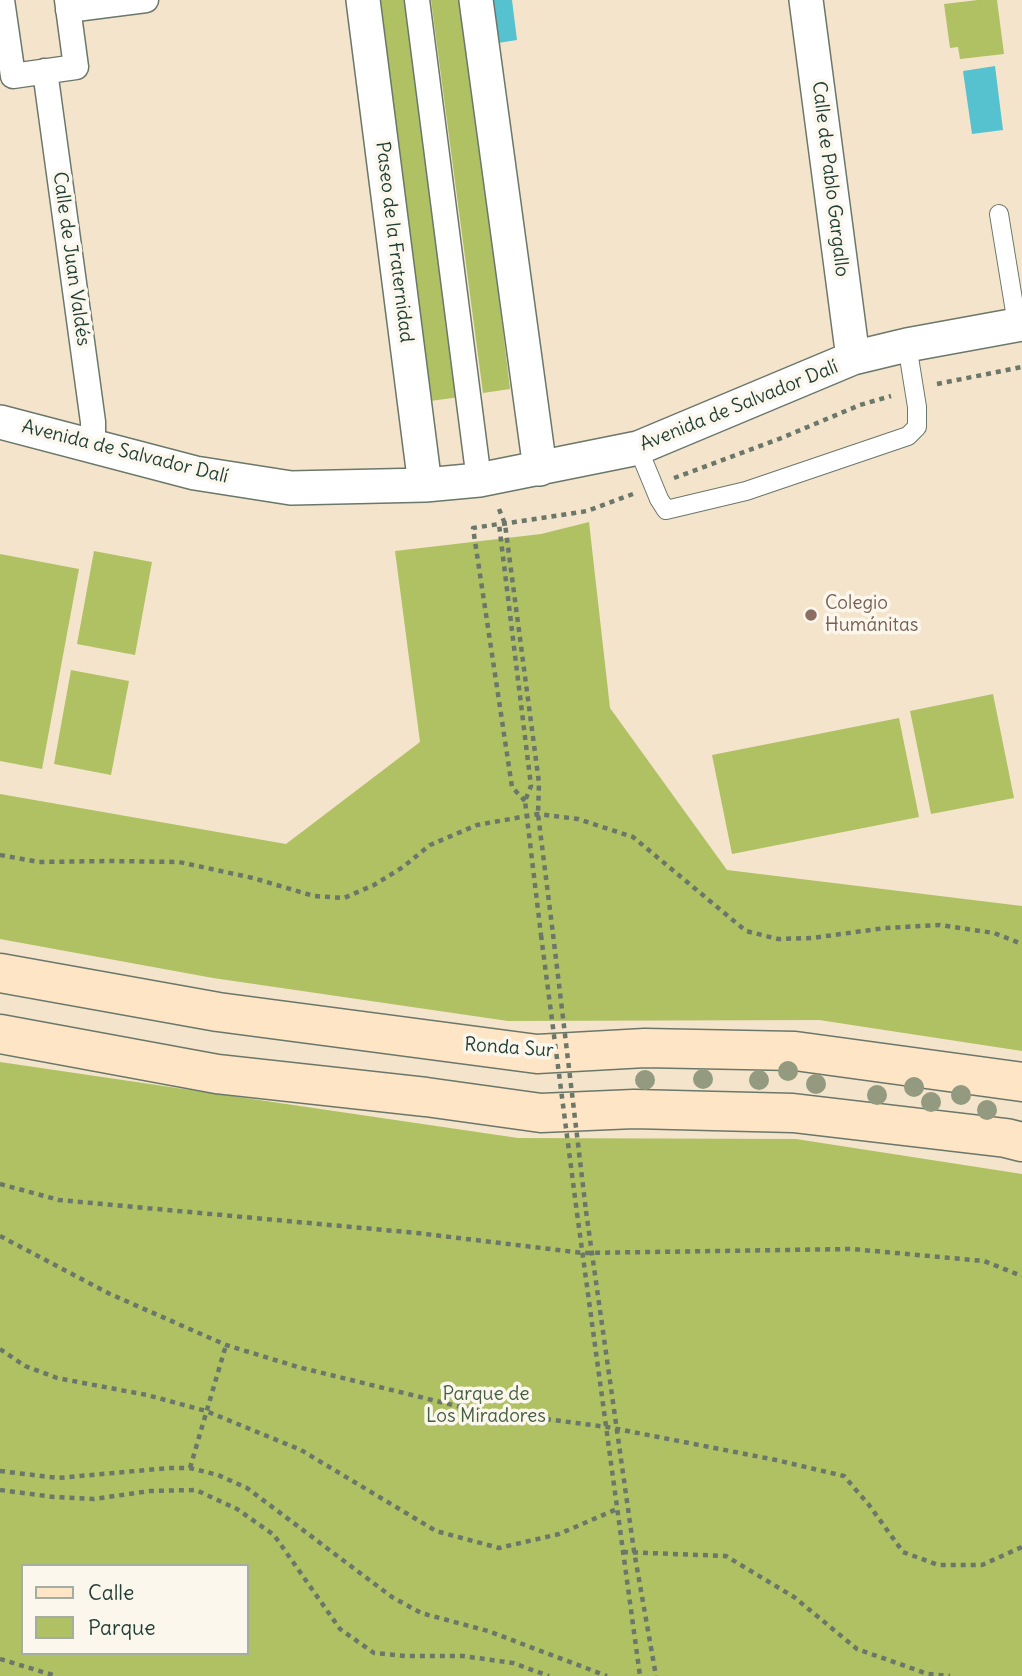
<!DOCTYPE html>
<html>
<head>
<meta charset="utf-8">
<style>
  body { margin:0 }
  #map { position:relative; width:1022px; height:1676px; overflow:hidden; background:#f4e4cb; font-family:Delius,sans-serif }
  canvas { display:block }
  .legend { position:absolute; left:21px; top:1564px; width:228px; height:91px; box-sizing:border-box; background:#fbf7ec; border:2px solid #a3ada2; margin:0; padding:9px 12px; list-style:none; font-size:21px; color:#1f3d34 }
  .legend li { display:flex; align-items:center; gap:14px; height:35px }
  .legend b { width:35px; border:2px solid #a3ada2 }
</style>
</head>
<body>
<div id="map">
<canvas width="1022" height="1676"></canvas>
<ul class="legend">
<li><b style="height:9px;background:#fee5c5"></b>Calle</li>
<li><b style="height:19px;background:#b0c164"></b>Parque</li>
</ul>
</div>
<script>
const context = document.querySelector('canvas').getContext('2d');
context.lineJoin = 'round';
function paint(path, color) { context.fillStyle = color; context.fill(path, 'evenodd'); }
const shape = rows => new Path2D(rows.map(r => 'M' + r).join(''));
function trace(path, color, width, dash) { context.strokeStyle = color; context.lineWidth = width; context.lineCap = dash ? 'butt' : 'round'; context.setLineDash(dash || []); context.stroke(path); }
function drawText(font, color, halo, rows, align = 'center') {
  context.font = font + ' Delius,sans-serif'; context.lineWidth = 7; context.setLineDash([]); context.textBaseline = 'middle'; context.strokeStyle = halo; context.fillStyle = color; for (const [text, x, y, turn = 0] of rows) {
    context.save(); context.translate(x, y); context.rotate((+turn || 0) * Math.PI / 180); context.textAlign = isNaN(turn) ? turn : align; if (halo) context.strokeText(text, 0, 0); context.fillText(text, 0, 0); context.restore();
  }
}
paint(shape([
  [376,0,406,0,460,397,430,401],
  [431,0,463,0,510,389,483,393],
  [978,0,997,0,1004,54,960,59,958,47,950,48,944,4],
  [589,522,610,708,727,870,1022,906,1022,1051,819,1020,508,1021,213,978,0,939,0,794,286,844,420,742,395,551,541,534],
  [94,551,152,562,135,655,77,644],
  [0,554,79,569,42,769,0,761],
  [71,670,129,681,111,775,54,764],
  [993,694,1014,798,931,814,910,711],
  [899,718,919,817,732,854,712,755],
  [0,1062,518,1138,796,1139,1022,1174,1022,1676,0,1676],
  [23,1566,247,1566,247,1653,23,1653]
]), '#b0c164');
paint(shape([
  [492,0,512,0,517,40,498,43],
  [995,66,1003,130,972,134,963,71]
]), '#56c2d0');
const service = shape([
  [999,214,1017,324],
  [638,448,659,499,666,510,746,491,908,436,917,427,917,407,907,345]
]);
const pedestrian = shape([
  [2,0,13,76,76,67,67,0],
  [417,0,479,480],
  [68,10,146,0],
  [45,71,93,422,93,447]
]);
const minor = shape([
  [363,0,425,485],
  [476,0,540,469],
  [806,0,853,358],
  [0,422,195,473,291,488,425,485,479,480,638,448,853,358,907,345,1022,324]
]);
const secondary = shape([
  [0,973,218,1012,537,1054,645,1048,795,1051,1022,1082],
  [0,1034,217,1074,426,1097,541,1113,634,1109,793,1113,1006,1138,1022,1142]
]);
trace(service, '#6a7769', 20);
trace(pedestrian, '#6a7769', 27);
trace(minor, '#6a7769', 36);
trace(secondary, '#6a7769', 41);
trace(shape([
  [937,384,1022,367],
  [674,478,779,439,860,405,891,396],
  [499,509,505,524,539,783,538,814,553,934],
  [502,524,587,511,633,494],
  [525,801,512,787,473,528,499,524,531,786,525,801,541,935],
  [0,855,39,862,109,861,179,862,253,878,314,896,344,898,374,885,403,867,430,845,477,825,538,814,578,819,633,837,746,931,778,939,812,938,885,928,940,925,994,933,1022,944],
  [0,1184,59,1200,417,1233,583,1253,852,1249,984,1261,1022,1276],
  [586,1211,634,1551,656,1676],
  [577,1213,640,1676],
  [0,1236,110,1294,226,1345,298,1367,469,1409,607,1427,776,1460,844,1476,869,1505,903,1552,938,1565,982,1565,1022,1547],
  [0,1349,25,1366,57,1378,147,1395,206,1411,301,1450,436,1531,499,1548,559,1534,617,1509],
  [190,1468,226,1345],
  [0,1471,58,1478,169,1468,190,1468,218,1475,247,1488,392,1597,421,1613,488,1631,607,1676],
  [0,1490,54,1497,94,1499,150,1491,196,1490,237,1509,274,1535,340,1629,374,1653,405,1656,463,1656,513,1663,549,1676],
  [623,1552,726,1556,794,1597,857,1649,928,1674,950,1676],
  [0,1659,56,1676]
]), '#6a7769', 4.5, [5, 5]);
trace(service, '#fff', 18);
trace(pedestrian, '#fff', 24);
trace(minor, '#fff', 33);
trace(secondary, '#fee5c5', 38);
trace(shape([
  [553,934,586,1211],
  [541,935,577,1213]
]), '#6a7769', 4.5, [5, 5]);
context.fillStyle = '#939a7f';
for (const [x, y] of [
  [788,1071],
  [703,1079],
  [645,1080],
  [759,1080],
  [816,1084],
  [914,1087],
  [877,1095],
  [961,1095],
  [931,1102],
  [987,1110]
]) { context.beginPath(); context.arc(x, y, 10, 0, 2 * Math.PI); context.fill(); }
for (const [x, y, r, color] of [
  [811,615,7,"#8d6e63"]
]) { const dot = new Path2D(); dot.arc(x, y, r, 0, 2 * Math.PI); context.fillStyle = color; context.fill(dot); trace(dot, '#fbf7ec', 2.5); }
drawText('19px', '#1f3d34', '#fbf7ec', [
  ["Calle de Pablo Gargallo",830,179,83],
  ["Paseo de la Fraternidad",394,242,83],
  ["Calle de Juan Valdés",71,259,82],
  ["Avenida de Salvador Dalí",739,406,-22],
  ["Avenida de Salvador Dalí",125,452,14],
  ["Ronda Sur",509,1048,4]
]);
drawText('19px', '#785e54', '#fbf7ec', [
  ["Colegio",825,604],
  ["Humánitas",825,626]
], 'left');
drawText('19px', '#435e40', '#fbf7ec', [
  ["Parque de",486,1395],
  ["Los Miradores",486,1417]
]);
</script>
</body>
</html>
